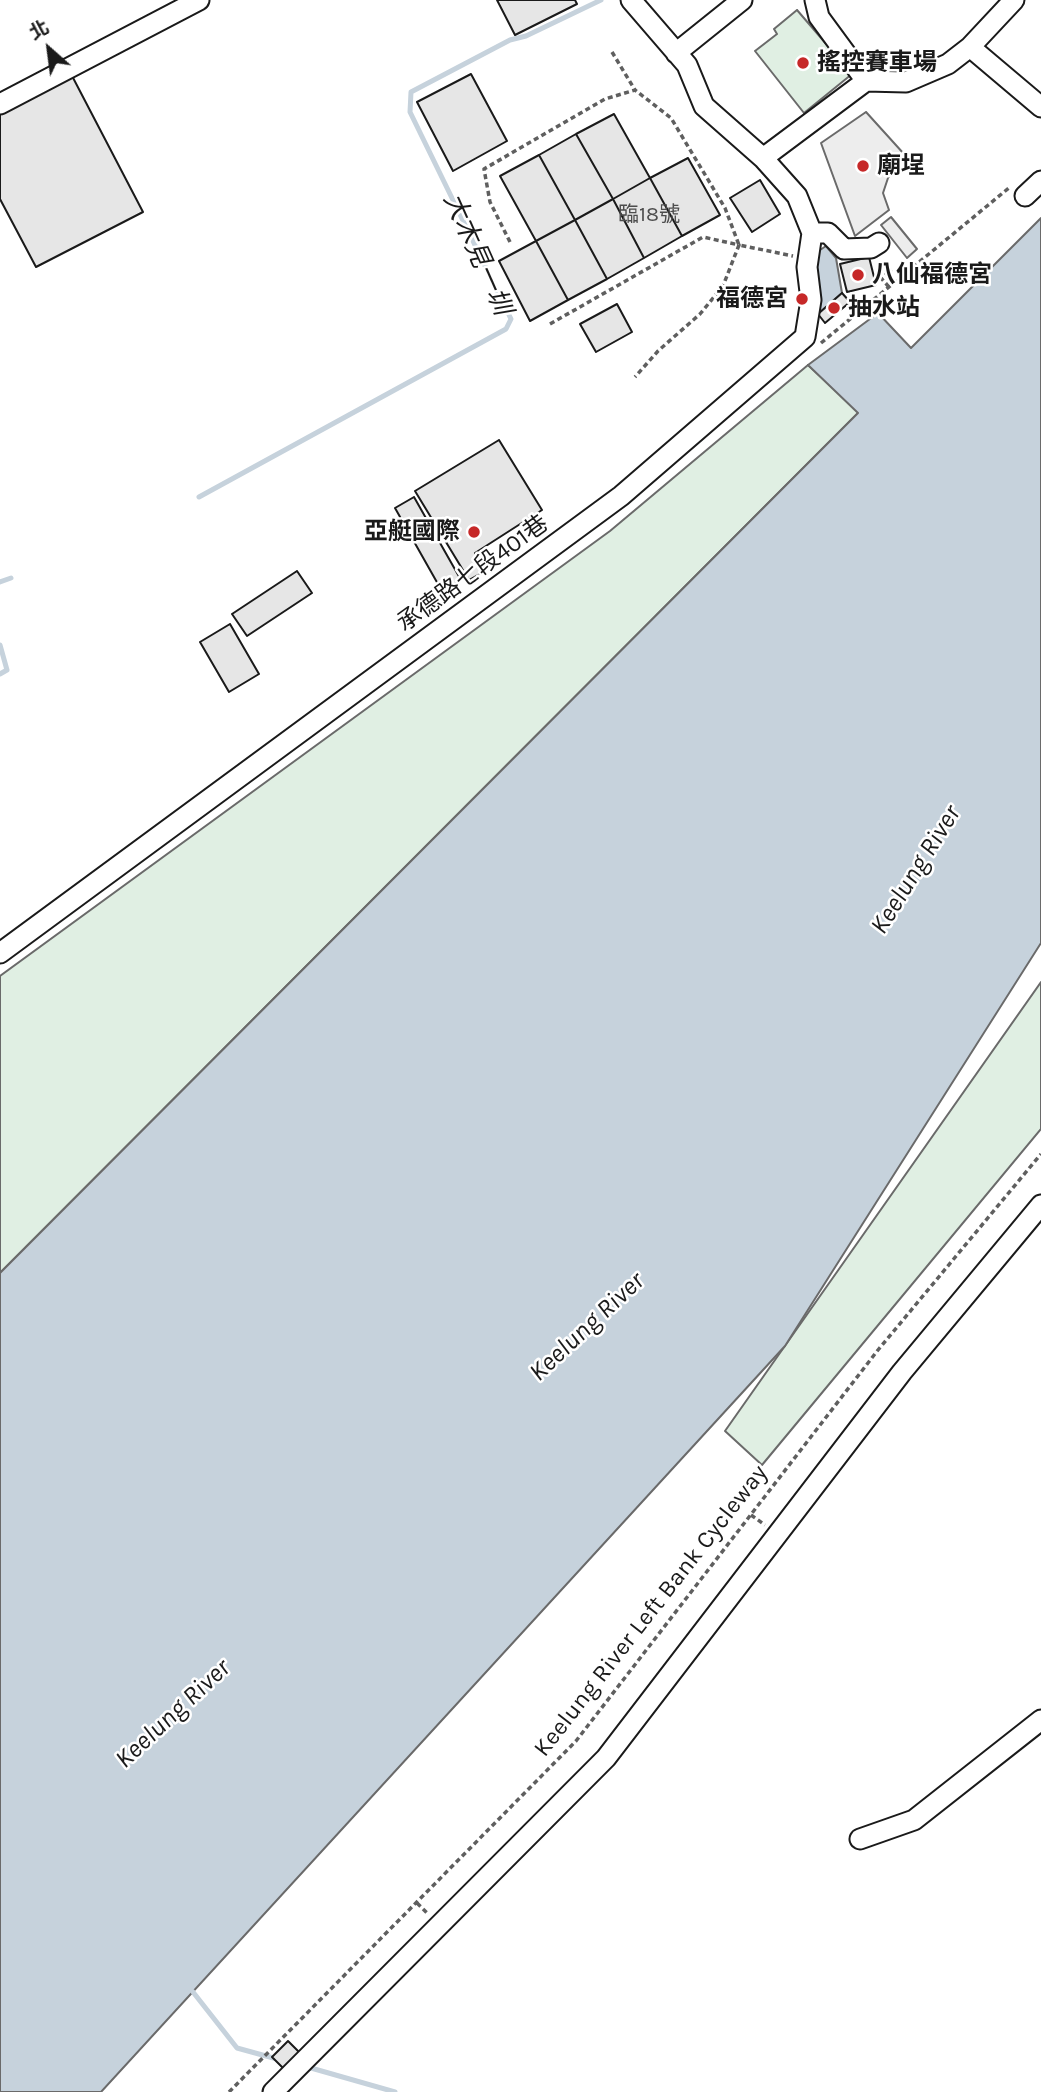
<!DOCTYPE html>
<html>
<head>
<meta charset="utf-8">
<style>
  body { margin:0 }
  #map { position:relative; width:1041px; height:2092px; overflow:hidden; background:#fff; font-family:Karla,"Noto Sans TC",sans-serif }
  canvas { display:block }
  .north { position:absolute; left:14px; top:14px; width:70px; height:70px; -webkit-text-stroke:5px #fff; paint-order:stroke; rotate:332deg; font-size:19px; font-weight:700; line-height:28px; text-align:center; color:#1a1a1a }
  .north::after { content:''; display:block; margin:auto; width:24px; height:32px; background:#1a1a1a; clip-path:polygon(50% 0,100% 100%,50% 72%,0 100%) }
</style>
</head>
<body>
<div id="map">
<canvas width="1041" height="2092"></canvas>
<div class="north">北</div>
</div>
<script>
const context = document.querySelector('canvas').getContext('2d');
context.lineJoin = 'round';
function paint(path, color) { context.fillStyle = color; context.fill(path, 'evenodd'); }
const shape = rows => new Path2D(rows.map(r => 'M' + r).join(''));
function trace(path, color, width, dash) { context.strokeStyle = color; context.lineWidth = width; context.lineCap = dash ? 'butt' : 'round'; context.setLineDash(dash || []); context.stroke(path); }
function drawText(font, color, halo, rows, align = 'center') {
  context.font = font + ' Karla,"Noto Sans TC",sans-serif'; context.lineWidth = 5; context.setLineDash([]); context.textBaseline = 'middle'; context.strokeStyle = halo; context.fillStyle = color; for (const [text, x, y, turn = 0] of rows) {
    context.save(); context.translate(x, y); context.rotate((+turn || 0) * Math.PI / 180); context.textAlign = isNaN(turn) ? turn : align; if (halo) context.strokeText(text, 0, 0); context.fillText(text, 0, 0); context.restore();
  }
}
const green = shape([
  [797,10,852,74,804,113,755,51,777,34,774,29,797,10],
  [808,365,859,412,0,1273,0,976,610,531,808,365],
  [1041,982,1041,1129,762,1465,725,1431,1041,982]
]);
paint(green, '#e0efe3');
trace(green, '#6a6a6a', 2);
const parking = shape([
  [866,112,904,154,888,178,883,193,889,210,855,236,821,143,866,112],
  [891,217,917,249,907,258,881,225,891,217]
]);
paint(parking, '#ededed');
trace(parking, '#6a6a6a', 2);
const water = shape([
  [1041,218,1041,943,785,1346,101,2092,0,2092,0,1273,858,413,808,365,878,313,911,348,1041,218],
  [826,246,836,258,842,293,818,314,815,274,817,252,826,246]
]);
paint(water, '#c6d2dc');
trace(water, '#6a6a6a', 2);
trace(shape([
  [199,497,506,329,511,319,410,112,411,92,510,40,526,36,601,0],
  [0,582,11,578],
  [0,645,7,670,0,674],
  [193,1992,237,2048,277,2059],
  [304,2066,395,2092]
]), '#c6d2dc', 5);
const building = shape([
  [497,0,575,0,577,4,515,35,497,0],
  [70,72,143,212,36,267,0,199,0,109,70,72],
  [471,74,507,141,453,171,417,102,471,74],
  [614,114,650,178,613,199,576,134,614,114],
  [576,134,613,199,575,220,539,155,576,134],
  [539,155,575,220,536,241,500,176,539,155],
  [688,158,720,215,682,236,650,178,688,158],
  [650,178,682,236,644,258,613,199,650,178],
  [760,180,780,214,752,232,730,198,760,180],
  [613,199,644,258,607,279,575,220,613,199],
  [575,220,607,279,568,300,536,241,575,220],
  [536,241,568,300,530,321,499,261,536,241],
  [869,257,876,285,847,292,840,264,869,257],
  [842,293,850,302,825,323,818,314,842,293],
  [617,304,632,332,596,352,580,324,617,304],
  [499,440,542,510,475,553,485,571,469,580,415,491,499,440],
  [414,497,461,580,453,585,458,594,447,600,395,508,414,497],
  [297,571,312,593,247,636,232,614,297,571],
  [230,624,259,674,229,692,200,642,230,624],
  [288,2041,301,2054,285,2070,272,2057,288,2041]
]);
paint(building, '#e6e6e6');
trace(building, '#1a1a1a', 2);
const minor = shape([
  [815,0,819,17,866,81],
  [970,47,1014,0],
  [676,53,742,0],
  [0,104,199,0],
  [763,158,866,81,906,82,948,64,970,47,1041,107],
  [1025,196,1041,181],
  [812,233,828,233,844,249,871,248,879,243],
  [0,953,621,496,805,337,811,300,807,267,812,233,797,196,763,158,704,106,687,65,631,0],
  [860,1839,914,1820,1041,1720],
  [273,2092,606,1758,902,1372,1041,1205]
]);
trace(minor, '#1a1a1a', 23);
trace(shape([
  [612,52,635,90],
  [510,242,490,202,484,169,605,99,635,90,671,118,725,208,739,245,793,256],
  [889,287,881,278,892,270],
  [550,324,703,237,739,245,723,286,700,314,658,351,635,377],
  [821,343,1010,187],
  [751,1515,765,1525],
  [417,1903,428,1914],
  [229,2092,576,1741,878,1350,1041,1154]
]), '#5f5f5f', 3.5, [5, 3.5]);
trace(minor, '#fff', 19);
for (const [x, y, r, color] of [
  [803,63,7,"#c62828"],
  [863,166,7,"#c62828"],
  [858,275,7,"#c62828"],
  [802,299,7,"#c62828"],
  [834,308,7,"#c62828"],
  [474,532,7,"#c62828"]
]) { const dot = new Path2D(); dot.arc(x, y, r, 0, 2 * Math.PI); context.fillStyle = color; context.fill(dot); trace(dot, '#fff', 2.5); }
drawText('21px', '#4d4d4d', null, [
  ["臨18號",649,215]
]);
drawText('bold 24px', '#1a1a1a', '#fff', [
  ["搖控賽車場",817,63],
  ["廟埕",877,166],
  ["八仙福德宮",872,275],
  ["福德宮",788,299,"right"],
  ["抽水站",848,308],
  ["亞艇國際",460,532,"right"]
], 'left');
drawText('24px', '#1a1a1a', '#fff', [
  ["承德路七段401巷",473,574,-36],
  ["Keelung River Left Bank Cycleway",651,1611,-52]
]);
drawText('italic 26px', '#1a1a1a', '#fff', [
  ["大木見一圳",477,254,66],
  ["Keelung River",916,870,-58],
  ["Keelung River",587,1327,-43],
  ["Keelung River",173,1714,-43]
]);
</script>
</body>
</html>
